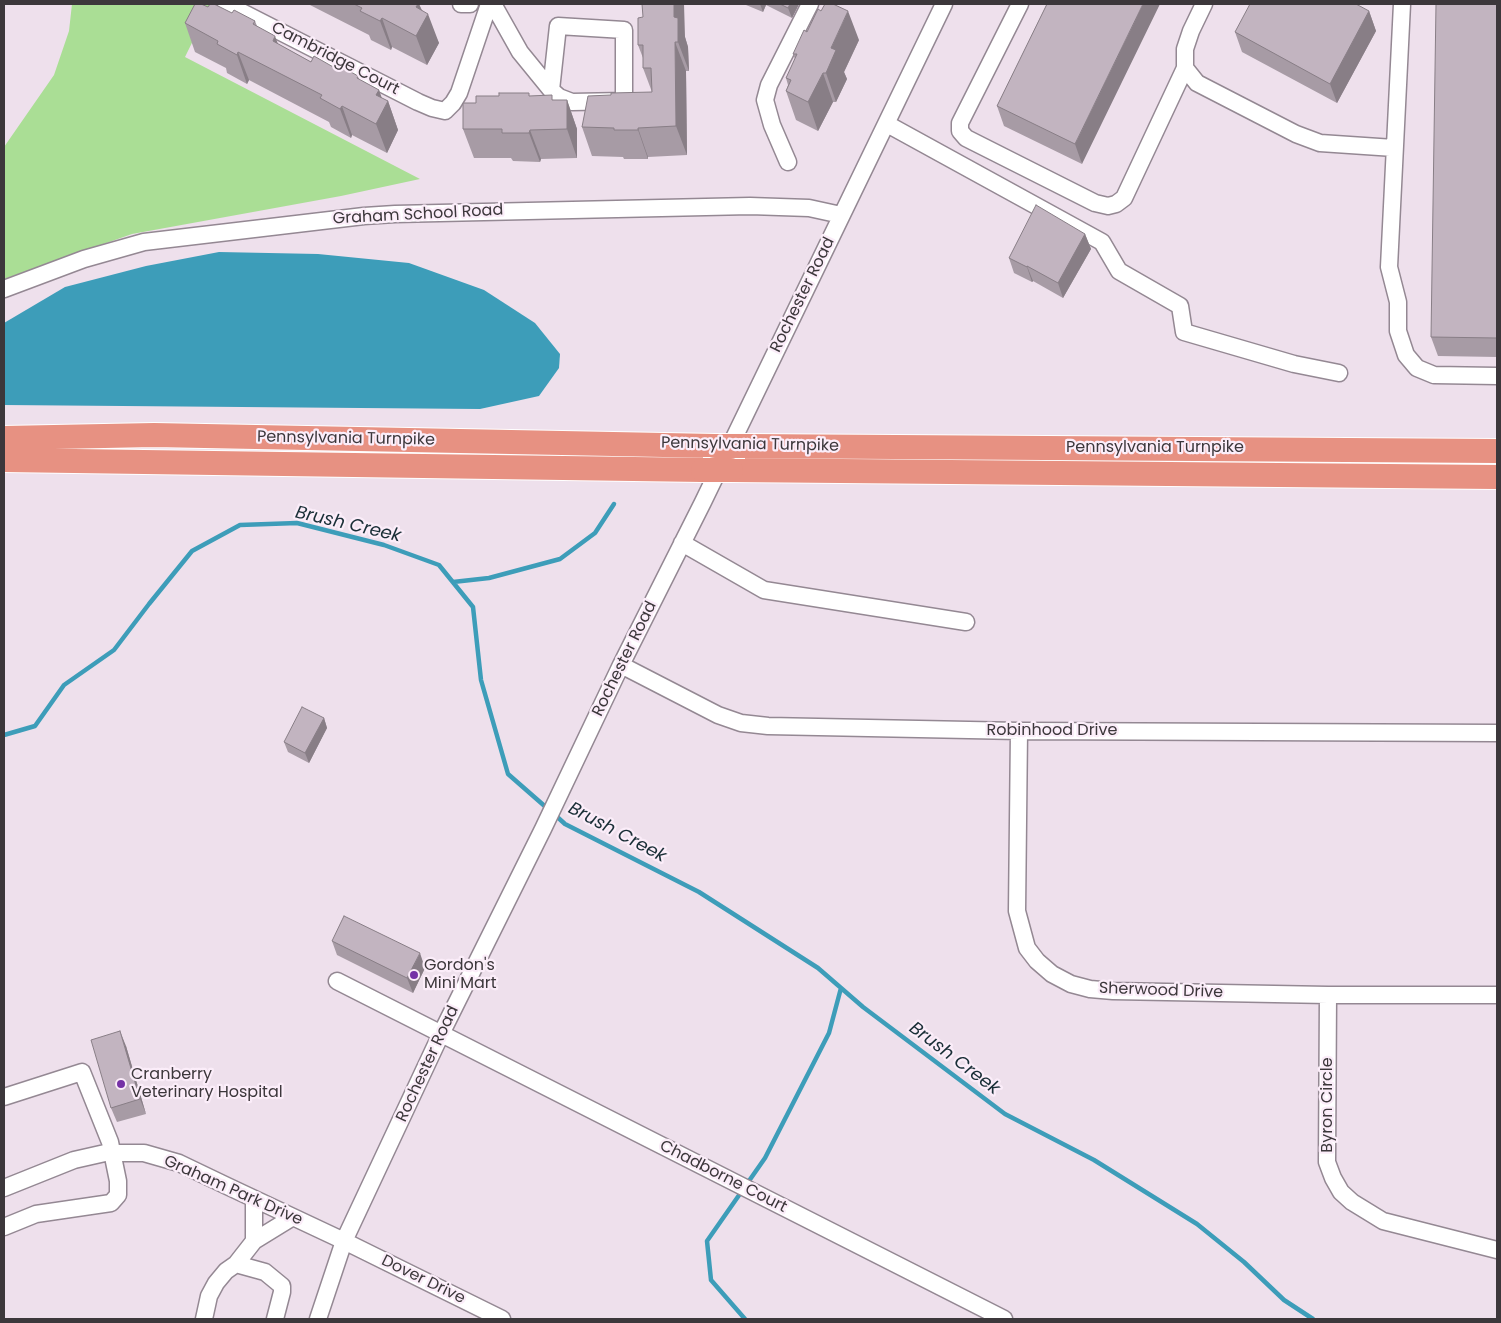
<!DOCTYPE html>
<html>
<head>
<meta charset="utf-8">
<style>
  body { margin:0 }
  #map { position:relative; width:1501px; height:1323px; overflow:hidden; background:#eee0ec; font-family:Poppins,sans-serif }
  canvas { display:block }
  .frame { position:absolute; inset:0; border:5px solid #3c373b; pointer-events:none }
</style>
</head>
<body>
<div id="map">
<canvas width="1501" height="1323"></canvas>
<div class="frame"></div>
</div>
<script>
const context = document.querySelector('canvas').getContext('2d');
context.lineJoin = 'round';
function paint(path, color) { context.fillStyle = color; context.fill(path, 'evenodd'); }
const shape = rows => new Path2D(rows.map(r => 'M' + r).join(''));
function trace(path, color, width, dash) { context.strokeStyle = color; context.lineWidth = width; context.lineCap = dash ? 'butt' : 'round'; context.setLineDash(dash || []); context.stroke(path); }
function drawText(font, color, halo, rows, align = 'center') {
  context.font = font + ' Poppins,sans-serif'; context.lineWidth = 4.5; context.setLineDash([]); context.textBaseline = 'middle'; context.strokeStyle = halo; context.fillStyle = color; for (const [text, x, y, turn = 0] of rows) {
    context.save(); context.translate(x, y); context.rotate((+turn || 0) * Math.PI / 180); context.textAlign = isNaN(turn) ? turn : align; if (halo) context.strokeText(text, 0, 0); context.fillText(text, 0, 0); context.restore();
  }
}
paint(shape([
  [72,4,211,4,185,57,420,179,341,196,132,234,4,279,4,147,54,75,69,31]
]), '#aade95');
paint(shape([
  [219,252,318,254,409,263,484,290,535,323,560,354,559,368,539,396,480,409,4,405,4,323,65,287,146,266]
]), '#3d9db9');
trace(shape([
  [453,582,489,578,560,559,595,533,614,504],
  [4,735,35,726,64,685,114,650,149,604,192,551,240,525,297,523,384,545,439,565,473,607,481,680,508,774,548,809],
  [554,814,565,824,699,892,818,968,863,1007,1005,1114,1094,1160,1197,1224,1244,1262,1284,1300,1313,1319],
  [745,1319,711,1280,707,1241,765,1158,829,1033,841,988]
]), '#3d9db9', 4.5);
const minor = shape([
  [226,4,418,102,432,108,445,111,453,103,459,93,489,4],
  [461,4,470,4],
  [493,4,520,52,551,90,559,97,572,102,624,101,624,30,558,26,551,90],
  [1020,4,960,123,960,131,966,138,1095,203,1108,206,1116,204,1124,198,1185,68],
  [1204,4,1191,31,1185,49,1185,68,1197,83,1296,134,1320,143,1394,148],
  [1402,4,1389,267,1398,302,1398,331,1406,355,1417,368,1434,375,1497,376],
  [887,124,1102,242,1119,271,1180,306,1184,332,1294,364,1339,373],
  [788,162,772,125,765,100,769,85,810,4],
  [4,289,84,259,144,242,364,216,395,214,750,206,809,208,841,215],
  [682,543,764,590,966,622],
  [621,665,718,715,741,723,768,726,1019,731,1497,733],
  [1019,731,1017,911,1027,948,1037,961,1052,974,1071,984,1090,989,1113,991,1328,995,1497,995],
  [337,981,1004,1319],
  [1328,995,1327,1162,1333,1178,1341,1192,1352,1202,1383,1221,1497,1250],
  [4,1097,82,1072,110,1142,118,1181,118,1195,111,1203,36,1214,4,1227],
  [4,1188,74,1160,105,1153,144,1153,179,1163,227,1186,344,1241,502,1319],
  [254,1199,254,1241],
  [236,1264,265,1272,282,1286,282,1292,275,1319],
  [204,1319,209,1296,216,1283,226,1271,236,1264,254,1241,293,1217],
  [318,1319,344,1241,441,1034,543,829,621,665,703,502,944,4]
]);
const highway = shape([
  [4,438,154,435,715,446],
  [745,446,1497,451],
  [4,460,703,470],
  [731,470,1497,477]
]);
trace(minor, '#948893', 19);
trace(highway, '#fff', 26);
trace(minor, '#fff', 16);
trace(highway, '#e79182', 24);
const highwayBridge = shape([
  [715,446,745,446],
  [703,470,731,470]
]);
trace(highwayBridge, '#fff', 26, []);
trace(highwayBridge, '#e79182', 24);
paint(shape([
  [308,4,419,4,422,10,439,43,427,65,392,47,391,50,371,40,369,35],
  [746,4,799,4,792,18,766,5,763,12,746,5],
  [1047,4,1082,164,1004,126,997,106],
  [1497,4,1497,357,1438,356,1431,337],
  [208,7,255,21,257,26,278,44,311,62,335,68,358,76,360,80,379,90,381,98,388,101,398,130,387,153,352,135,351,138,331,127,329,122,249,80,247,84,227,73,226,68,195,52,185,23],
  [1369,11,1376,31,1337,103,1242,52,1235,32],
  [643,17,685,37,688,47,689,71,686,71,687,155,648,157,648,159,624,159,623,157,592,156,582,127,611,95,652,92,643,68,643,58,638,45],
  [859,40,844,72,847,79,836,102,833,102,818,131,796,120,786,91,788,85,786,78,795,59,793,54],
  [530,96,554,100,567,100,577,129,577,158,541,159,540,162,513,161,511,158,474,158,463,129,476,103],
  [1085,234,1091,249,1063,298,1033,281,1032,282,1014,273,1009,258],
  [324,718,327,728,309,763,288,752,284,742],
  [332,941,425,968,413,993,337,955],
  [126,1046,146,1114,117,1122,111,1108]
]), '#a79ba5');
paint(shape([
  [418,4,419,4,425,19,428,14,439,43,427,65,416,36,416,7],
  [674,4,684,4,685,37,688,47,689,71,678,42,674,17],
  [760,4,765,4,766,5,763,12],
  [790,4,799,4,792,18,788,8],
  [1143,4,1160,4,1082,164,1075,144],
  [848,11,859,40,844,72,847,79,836,102,826,73,831,48],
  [1369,11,1376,31,1337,103,1330,84],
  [382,18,392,47,391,50,380,21],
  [275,36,286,65,273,41],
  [675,42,686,71,687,155,676,126],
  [238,52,249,80,247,84,237,55],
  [823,73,833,102,818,131,808,102],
  [379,90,385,107,388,101,398,130,387,153,376,124,376,95],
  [567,100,577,129,577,158,567,129],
  [342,106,352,135,351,138,340,109],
  [638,128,648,157,648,159,638,130],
  [530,130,541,159,540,162,529,133],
  [1085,234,1091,249,1063,298,1058,283],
  [1027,266,1033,281,1032,282,1027,267],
  [324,718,327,728,309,763,305,753],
  [420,953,425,968,413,993,407,978],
  [120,1031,126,1046,146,1114,140,1099]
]), '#887e86');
const building = shape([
  [195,4,201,4,208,7,210,4,214,4,232,13,234,10,255,21,253,24,275,36,273,41,311,62,314,56,335,68,337,64,358,76,357,78,379,90,376,95,388,101,376,124,342,106,340,109,320,98,322,95,238,52,237,55,217,44,218,41,185,23,195,4],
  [354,4,418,4,416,7,428,14,416,36,382,18,380,21,360,11,362,8,354,4],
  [642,4,674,4,674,17,678,18,678,42,675,42,676,126,638,128,638,130,614,130,614,128,582,127,588,96,611,95,611,93,652,92,651,68,643,68,643,45,638,45,638,18,643,17,642,4],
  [780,4,790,4,788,8,780,4],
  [825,4,833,4,848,11,831,48,836,50,826,73,823,73,808,102,786,91,791,80,786,78,797,54,793,54,804,30,807,32,818,9,821,11,825,4],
  [1047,4,1143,4,1075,144,997,106,1047,4],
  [1250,4,1356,4,1369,11,1330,84,1235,32,1250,4],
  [1436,4,1497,4,1497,338,1431,337,1436,4],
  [499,93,529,93,529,96,552,95,552,100,567,100,567,129,530,130,529,133,502,133,502,129,463,129,463,103,476,103,476,96,499,96,499,93],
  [1036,205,1085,234,1058,283,1027,266,1027,267,1009,258,1036,205],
  [302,707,324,718,305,753,284,742,302,707],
  [344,916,420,953,407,978,332,941,344,916],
  [120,1031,140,1099,111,1108,91,1040,120,1031]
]);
paint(building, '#c2b4c0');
trace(building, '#887e86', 1);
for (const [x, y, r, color] of [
  [414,975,5,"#7531a6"],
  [121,1084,5,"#7531a6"]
]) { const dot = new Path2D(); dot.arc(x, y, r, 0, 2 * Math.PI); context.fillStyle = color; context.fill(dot); trace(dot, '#fbedf9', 2); }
drawText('16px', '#3c373b', '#fbedf9', [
  ["Cambridge Court",335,59,27],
  ["Graham School Road",418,215,-3],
  ["Rochester Road",803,295,-64],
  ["Pennsylvania Turnpike",346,439,1],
  ["Pennsylvania Turnpike",750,445,1],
  ["Pennsylvania Turnpike",1155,448],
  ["Rochester Road",625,659,-64],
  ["Robinhood Drive",1052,731],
  ["Sherwood Drive",1161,991,2],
  ["Rochester Road",428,1064,-65],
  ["Byron Circle",1328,1105,-90],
  ["Chadborne Court",723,1177,27],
  ["Graham Park Drive",233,1191,24],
  ["Dover Drive",423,1280,26]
]);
drawText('16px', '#3c373b', '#fbedf9', [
  ["Gordon's",424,966],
  ["Mini Mart",424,984],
  ["Cranberry",131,1075],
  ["Veterinary Hospital",131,1093]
], 'left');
drawText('italic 18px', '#192e36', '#fbedf9', [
  ["Brush Creek",348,525,13],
  ["Brush Creek",617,833,28],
  ["Brush Creek",954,1059,37]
]);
</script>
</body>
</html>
